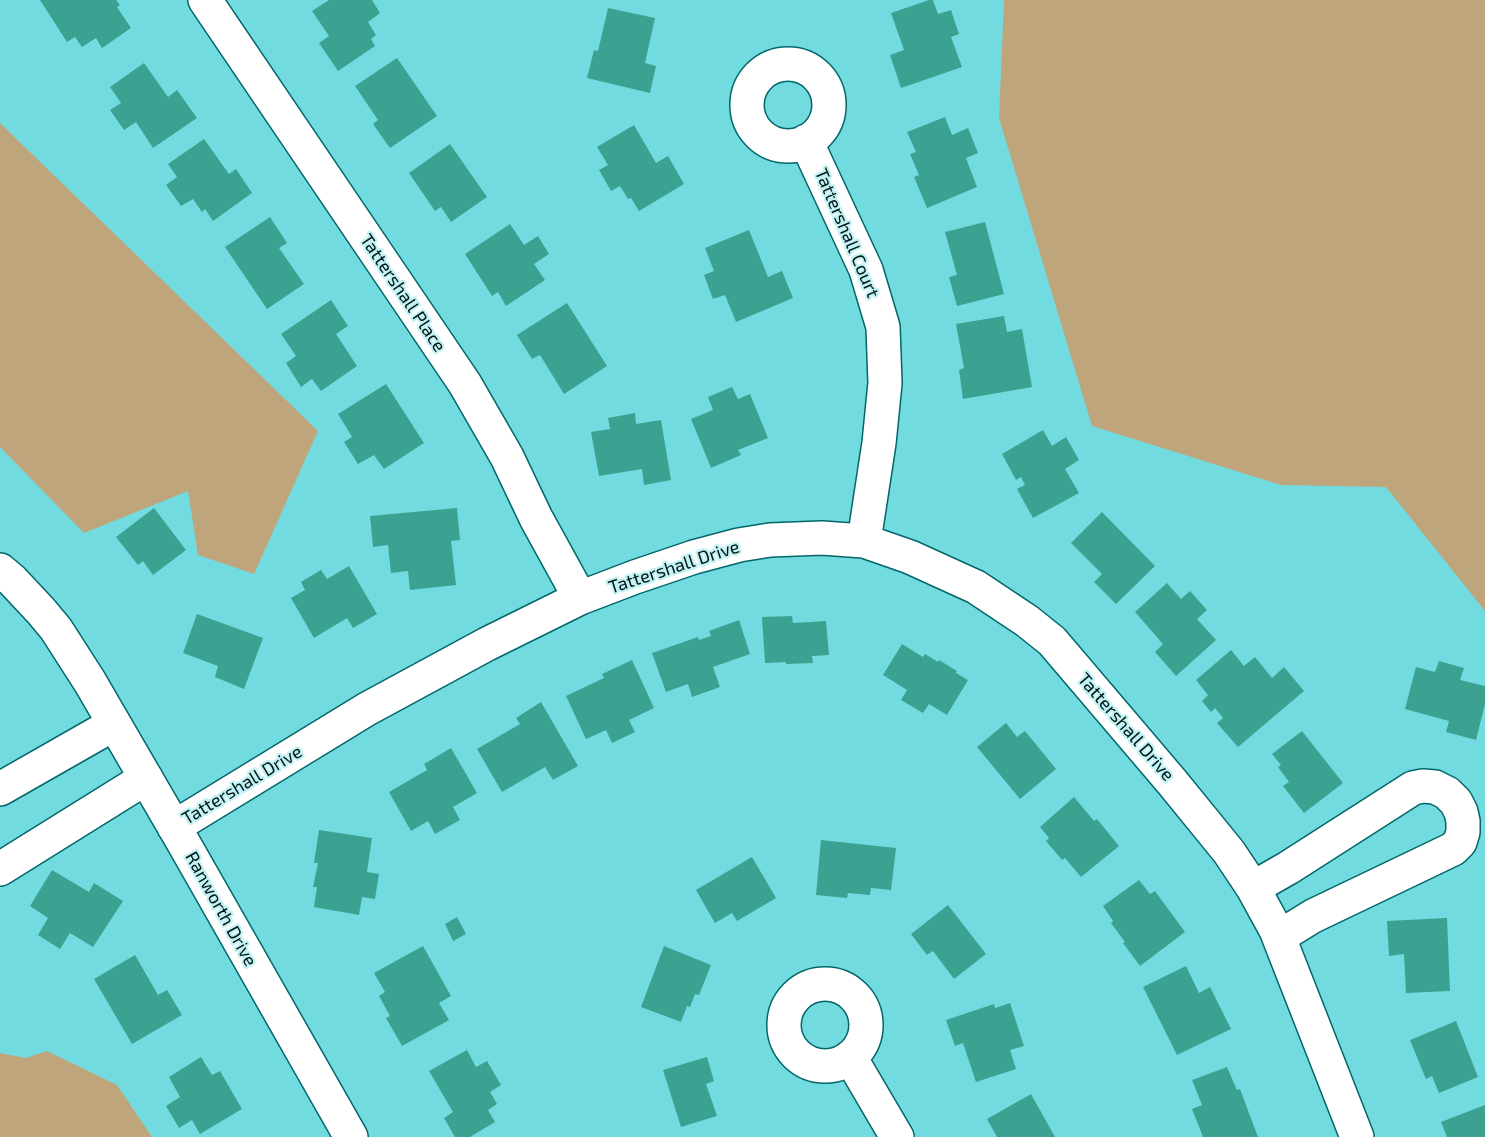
<!DOCTYPE html>
<html>
<head>
<meta charset="utf-8">
<style>
  body { margin:0 }
  canvas { display:block; background:#72dbe0 }
</style>
</head>
<body>
<canvas width="1485" height="1137"></canvas>
<script>
const context = document.querySelector('canvas').getContext('2d');
context.lineJoin = 'round';
function paint(path, color) { context.fillStyle = color; context.fill(path, 'evenodd'); }
const shape = rows => new Path2D(rows.map(r => 'M' + r).join(''));
function trace(path, color, width, dash) { context.strokeStyle = color; context.lineWidth = width; context.lineCap = dash ? 'butt' : 'round'; context.setLineDash(dash || []); context.stroke(path); }
function drawText(font, color, halo, rows, align = 'center') {
  context.font = font + ' "Exo 2",sans-serif'; context.lineWidth = 4.5; context.setLineDash([]); context.textBaseline = 'middle'; context.strokeStyle = halo; context.fillStyle = color; for (const [text, x, y, turn = 0] of rows) {
    context.save(); context.translate(x, y); context.rotate((+turn || 0) * Math.PI / 180); context.textAlign = isNaN(turn) ? turn : align; if (halo) context.strokeText(text, 0, 0); context.fillText(text, 0, 0); context.restore();
  }
}
paint(shape([
  [1004,0,1485,0,1485,611,1386,487,1281,485,1092,426,999,118],
  [0,123,318,431,254,574,198,555,188,491,84,533,0,447],
  [47,1051,117,1085,152,1137,0,1137,0,1053,26,1058]
]), '#bfa57b');
paint(shape([
  [40,0,116,0,120,5,117,7,131,28,102,48,96,38,82,47,75,37,67,42],
  [329,0,372,0,380,13,368,22,376,35,371,39,375,46,338,71,319,43,329,36,312,11],
  [929,0,933,0,938,14,951,10,959,34,951,37,962,67,901,88,890,55,904,50,891,13],
  [608,8,655,18,645,63,656,66,650,93,587,78,594,50,598,51],
  [397,58,437,116,390,148,373,124,378,120,355,86],
  [144,63,168,97,177,90,197,118,153,148,136,122,124,130,110,110,121,103,110,87],
  [945,117,952,135,968,128,978,153,966,158,977,187,927,208,914,177,919,175,910,154,916,152,907,132],
  [634,125,656,163,668,156,684,184,639,211,631,198,628,199,620,186,611,191,599,170,608,165,597,147],
  [204,139,229,174,236,169,252,193,213,221,205,209,202,212,193,199,181,206,166,185,177,177,168,164],
  [450,144,487,197,451,222,441,207,435,211,409,173],
  [270,217,287,243,279,248,304,284,267,309,225,247],
  [985,222,1004,294,957,306,949,277,957,275,945,232],
  [510,224,524,245,538,236,549,254,534,264,545,280,506,306,498,292,492,296,465,254],
  [749,230,768,277,782,271,793,298,736,322,725,295,713,299,704,275,714,271,705,248],
  [331,300,348,326,336,334,357,366,321,391,312,379,301,387,286,363,296,356,281,334],
  [567,303,607,366,564,394,540,355,532,359,517,335],
  [1004,316,1007,332,1022,329,1032,387,963,399,959,370,964,368,956,324],
  [386,384,424,443,384,469,374,455,358,464,344,442,352,437,338,414],
  [732,387,738,399,750,394,768,438,738,450,741,455,711,468,691,419,713,410,708,397],
  [635,413,636,424,661,420,671,480,644,485,642,469,599,476,591,432,610,429,608,418],
  [1043,430,1052,446,1066,437,1079,460,1065,469,1079,493,1033,518,1017,489,1025,485,1021,477,1016,480,1002,454],
  [154,508,186,550,153,575,143,561,138,565,116,537],
  [457,508,460,540,451,541,456,585,410,590,408,571,391,573,388,545,373,547,370,516],
  [1102,512,1155,566,1116,604,1094,582,1102,574,1071,543],
  [349,566,377,614,353,628,347,618,314,638,291,598,305,590,301,582,321,570,327,579],
  [1167,583,1181,599,1190,591,1207,610,1197,619,1216,640,1176,676,1155,652,1163,644,1135,612],
  [197,614,263,638,244,689,215,677,218,666,183,653],
  [792,616,793,623,826,621,829,655,812,656,813,663,786,664,786,662,765,663,762,617],
  [739,620,750,654,713,667,720,687,692,697,688,684,666,692,652,653,698,637,699,640,711,636,709,631],
  [902,644,923,657,925,654,938,662,939,660,957,671,956,673,968,680,947,715,929,704,923,713,901,700,907,690,883,675],
  [1231,650,1244,666,1255,657,1272,678,1284,667,1304,691,1238,747,1217,723,1223,718,1215,708,1211,712,1202,701,1208,695,1196,680],
  [632,660,654,708,629,720,635,732,612,743,606,730,586,739,566,696,604,678,602,674],
  [1439,661,1464,668,1460,680,1485,686,1485,704,1476,740,1446,732,1449,721,1405,709,1416,667,1435,672],
  [541,702,578,766,553,780,545,767,502,792,477,749,520,724,516,718],
  [1006,723,1017,737,1025,731,1056,769,1020,799,977,747],
  [1302,731,1343,783,1304,813,1283,786,1289,782,1278,767,1281,765,1272,754],
  [451,748,477,793,453,807,460,820,435,834,428,821,411,831,389,792,427,770,424,764],
  [1074,797,1094,821,1097,819,1119,846,1081,877,1065,858,1062,860,1046,841,1049,838,1040,827],
  [319,830,372,838,367,872,379,874,375,899,362,897,359,915,314,907,317,887,313,887,318,863,314,863],
  [821,840,896,848,891,890,871,888,870,895,848,893,847,898,816,895],
  [752,857,776,898,737,921,732,913,715,923,696,890],
  [52,870,89,892,94,883,123,901,93,947,70,933,60,949,38,935,48,918,30,906],
  [1139,880,1150,894,1155,891,1185,932,1140,966,1123,943,1125,942,1111,923,1113,921,1103,906],
  [948,905,986,954,954,979,933,951,927,955,911,934],
  [457,917,466,934,453,941,445,924],
  [1447,918,1450,991,1406,993,1404,954,1389,956,1387,921],
  [423,946,451,996,439,1003,449,1020,402,1046,386,1018,390,1016,379,996,385,992,374,973],
  [664,946,711,965,699,995,695,994,690,1007,687,1006,681,1022,641,1007],
  [135,955,158,995,167,990,182,1015,132,1044,94,979],
  [1186,966,1199,993,1210,987,1231,1029,1177,1055,1143,987],
  [1010,1003,1024,1046,1010,1050,1016,1069,976,1082,963,1043,955,1046,946,1020,994,1004,995,1008],
  [1456,1021,1478,1077,1439,1093,1432,1076,1426,1079,1410,1040],
  [467,1050,476,1067,487,1061,501,1085,490,1092,497,1104,488,1110,495,1122,470,1137,455,1137,444,1118,453,1112,429,1071],
  [201,1057,212,1075,220,1071,242,1109,200,1134,192,1120,179,1128,166,1106,180,1097,169,1077],
  [707,1057,714,1081,706,1084,717,1116,681,1127,663,1070],
  [1227,1067,1237,1090,1240,1089,1258,1137,1203,1137,1192,1109,1202,1105,1192,1080],
  [1031,1094,1055,1137,997,1137,987,1119],
  [1485,1105,1485,1137,1447,1137,1441,1122]
]), '#3ba291');
const minor = shape([
  [205,0,465,384,507,457,536,518,580,598],
  '747 105a41 41 0 1 1 82 0a41 41 0 1 1-82 0Z',
  [806,141,866,270,883,327,885,383,879,443,864,541],
  [0,570,12,580,41,611,56,629,90,682,183,842,351,1137],
  [0,789,114,724],
  [174,827,367,709,487,644,580,598,635,577,694,557,739,545,770,540,822,538,864,541,910,557,976,587,1027,621,1052,641,1172,782,1229,852,1253,888,1276,930,1357,1137],
  [0,869,146,778],
  [1253,888,1288,868,1413,788,1423,786,1435,787,1447,793,1456,802,1461,812,1463,821,1463,832,1460,842,1453,849,1313,916,1279,937],
  '784 1025a41 41 0 1 1 82 0a41 41 0 1 1-82 0Z',
  [850,1057,897,1137]
]);
trace(minor, '#03666a', 36);
trace(minor, '#fff', 33);
drawText('18px', '#001516', '#c3f2f5', [
  ["Tattershall Court",847,233,67],
  ["Tattershall Place",403,293,56],
  ["Tattershall Drive",674,567,-18],
  ["Tattershall Drive",1126,727,49],
  ["Tattershall Drive",242,785,-31],
  ["Ranworth Drive",221,909,61]
]);
</script>
</body>
</html>
